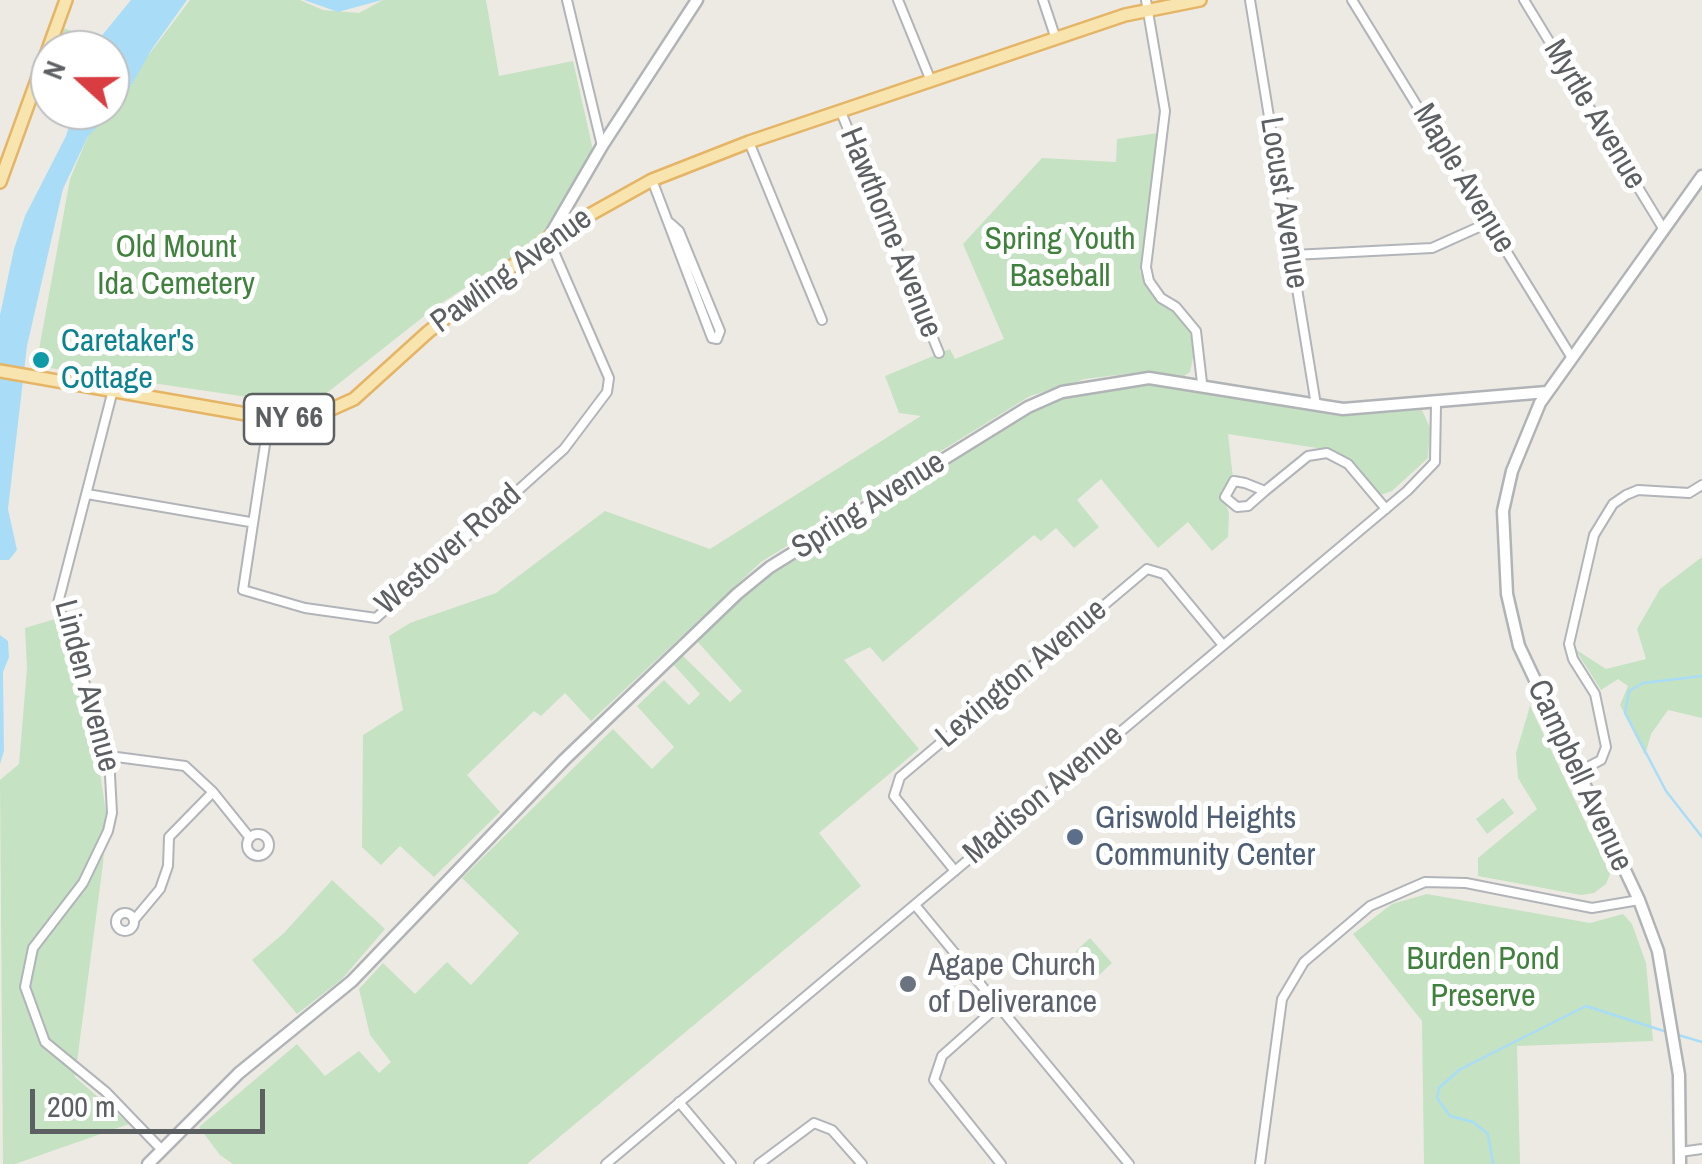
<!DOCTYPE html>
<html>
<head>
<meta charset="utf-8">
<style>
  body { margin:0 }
  #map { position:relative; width:1702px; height:1164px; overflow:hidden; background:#edeae4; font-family:"Archivo Narrow",sans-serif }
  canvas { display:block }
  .north { position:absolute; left:30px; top:30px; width:100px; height:100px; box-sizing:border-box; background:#fff; border:2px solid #bebfc1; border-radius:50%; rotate:291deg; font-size:28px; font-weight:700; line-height:40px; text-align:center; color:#5c6063 }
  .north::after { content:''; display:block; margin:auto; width:35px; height:45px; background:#d93d41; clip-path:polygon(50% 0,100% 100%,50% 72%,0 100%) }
  .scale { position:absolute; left:30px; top:1089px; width:235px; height:45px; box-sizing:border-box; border:5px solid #5c6063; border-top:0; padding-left:12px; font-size:30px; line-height:35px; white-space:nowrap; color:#5c6063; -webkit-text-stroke:8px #fff; paint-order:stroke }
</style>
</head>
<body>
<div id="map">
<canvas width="1702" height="1164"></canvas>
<div class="north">N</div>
<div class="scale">200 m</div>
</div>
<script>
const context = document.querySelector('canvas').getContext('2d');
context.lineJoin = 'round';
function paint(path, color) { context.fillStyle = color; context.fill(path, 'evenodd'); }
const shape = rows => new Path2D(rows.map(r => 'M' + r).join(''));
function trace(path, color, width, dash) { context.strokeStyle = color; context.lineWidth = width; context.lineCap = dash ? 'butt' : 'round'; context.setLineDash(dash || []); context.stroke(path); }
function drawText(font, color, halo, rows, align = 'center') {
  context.font = font + ' "Archivo Narrow",sans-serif'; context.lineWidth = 10; context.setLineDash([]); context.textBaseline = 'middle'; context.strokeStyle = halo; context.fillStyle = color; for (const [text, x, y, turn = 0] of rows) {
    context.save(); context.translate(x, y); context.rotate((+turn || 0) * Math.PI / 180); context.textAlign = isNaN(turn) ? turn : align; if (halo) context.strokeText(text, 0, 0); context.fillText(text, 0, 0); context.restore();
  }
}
paint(shape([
  [190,0,300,0,323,10,359,13,383,0,486,0,499,76,573,61,593,150,538,240,437,306,323,396,282,402,36,366,70,179,88,136,106,110,120,105,144,61],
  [63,28,97,39,90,50,55,50],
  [1158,133,1140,272,1162,304,1188,323,1194,353,1190,372,1184,376,1141,372,1085,379,1030,396,761,562,591,721,565,693,541,716,534,711,467,775,500,812,434,877,400,846,381,865,362,847,363,735,403,710,389,636,410,623,496,593,605,511,710,549,921,416,899,413,885,376,950,349,955,359,1004,339,963,244,1042,158,1116,162,1117,139],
  [1151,384,1339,416,1422,410,1430,428,1428,458,1392,491,1380,495,1352,461,1336,451,1228,434,1233,478,1221,491,1229,513,1228,537,1212,551,1188,522,1158,548,1101,479,1077,500,1099,527,1074,548,1056,528,1041,541,1034,535,883,662,870,647,844,660,919,749,819,833,861,886,527,1164,233,1164,220,1155,199,1127,297,1044,325,1076,359,1051,379,1073,391,1062,370,1035,359,989,383,963,415,994,447,962,471,985,519,933,462,878,613,729,652,769,674,747,637,706,664,680,689,705,700,694,673,664,682,655,730,702,742,691,696,640,770,572,1041,405,1071,394],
  [1702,557,1702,718,1668,710,1651,734,1645,755,1620,705,1628,686,1618,679,1601,690,1575,649,1606,669,1646,659,1637,629,1660,589],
  [55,619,93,728,106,812,103,864,75,1077,129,1124,15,1164,3,1164,0,780,19,764,27,668,25,628],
  [1530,706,1610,874,1606,884,1594,893,1581,895,1478,876,1478,858,1537,809,1518,778,1516,753],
  [1503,798,1514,813,1487,834,1476,819],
  [332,880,385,929,342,979,297,1014,252,960,284,933],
  [1427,894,1590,923,1623,914,1632,924,1646,963,1653,1041,1517,1046,1520,1164,1424,1164,1422,1021,1353,934,1392,904],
  [1090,938,1112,963,1098,976,1076,951]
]), '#c5e2c2');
paint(shape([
  [131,0,187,0,152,49,120,105,88,136,63,189,27,346,8,509,17,550,9,560,0,560,0,315,14,249,25,216,66,136,74,110,110,110,110,50,90,50],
  [304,0,382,0,338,12],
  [0,635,8,641,9,657,3,672,4,751,0,764]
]), '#a9ddf7');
trace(shape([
  [1702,676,1643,683,1629,691,1625,713,1666,791,1702,837],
  [1675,1034,1702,1042],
  [1493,1164,1488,1134,1473,1122,1450,1116,1437,1098,1439,1088,1459,1070,1586,1006,1667,1032]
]), '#a9ddf7', 2.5);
const street = shape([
  [567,0,602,146],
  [898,0,931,81],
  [1043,0,1056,39],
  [1146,0,1165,111,1146,267,1149,281,1161,298,1176,307,1196,331,1202,383],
  [1250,0,1316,405],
  [1352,0,1572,358],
  [1524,0,1664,230],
  [841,112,939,353],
  [749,142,822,320],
  [652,180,712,338,717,339,720,331,679,231,670,223],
  [1293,255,1432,248,1490,222],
  [113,390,58,603,109,756,112,813,108,831,83,883,33,948,25,987,45,1042,106,1092,162,1150],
  [269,418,243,590,305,608,376,618,564,449,607,392,609,378,548,238],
  [1234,481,1245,483,1265,491,1248,506,1237,507,1225,497,1234,481],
  [1265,491,1308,456,1327,453,1348,464,1386,509],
  [87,494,250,522],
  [109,756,185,766,213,792,250,838],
  [1578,772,1601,760,1606,747,1595,694,1573,659,1569,644,1594,535,1613,504,1626,495,1638,490,1689,493,1702,485],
  '247 845a11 11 0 1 1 22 0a11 11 0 1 1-22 0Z',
  [955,871,894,796,900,777,1147,569,1164,574,1222,644],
  [915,905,1129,1164],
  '116 922a9 9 0 1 1 18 0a9 9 0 1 1-18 0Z',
  [134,920,160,889,168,866,169,837,213,792],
  [997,1007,942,1056,934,1080,1001,1164],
  [679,1102,731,1164],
  [1680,1152,1702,1149],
  [606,1164,1407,491,1435,462,1436,404],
  [759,1164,814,1123,832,1130,862,1164],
  [1260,1164,1282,999,1304,962,1370,906,1425,882,1466,883,1592,908,1639,900]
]);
const secondary = shape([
  [549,237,602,146,697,0],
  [148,1164,239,1073,352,981,564,760,737,594,770,567,1028,407,1062,392,1149,378,1343,409,1547,392],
  [1680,1164,1679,1075,1658,951,1639,900,1519,646,1507,594,1503,511,1512,471,1540,403,1702,176]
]);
const primary = shape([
  [0,182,66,0],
  [0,371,269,418,316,416,354,399,428,332,548,238,652,180,749,142,1125,15,1200,0]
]);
trace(street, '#b1b4b8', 12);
trace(secondary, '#b0b4b7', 15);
trace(primary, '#e5b465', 16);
trace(street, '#fff', 8);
trace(secondary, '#fff', 10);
trace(primary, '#f8e4ae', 11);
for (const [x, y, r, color] of [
  [41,360,10,"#0f9aa8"],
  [1075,837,10,"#5c6f8a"],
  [908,984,10,"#6b7280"]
]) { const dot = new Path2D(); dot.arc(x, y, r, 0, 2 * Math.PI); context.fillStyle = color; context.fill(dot); trace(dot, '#fff', 4); }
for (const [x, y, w] of [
  [289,419,90]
]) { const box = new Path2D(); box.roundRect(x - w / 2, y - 25, w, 50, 8); context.fillStyle = '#fff'; context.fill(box); trace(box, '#5c6063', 2.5); }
drawText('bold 30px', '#5c6063', null, [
  ["NY 66",289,419]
]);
drawText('32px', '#5c6063', '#fff', [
  ["Myrtle Avenue",1594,115,59],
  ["Maple Avenue",1463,179,59],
  ["Locust Avenue",1283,203,81],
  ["Hawthorne Avenue",890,233,68],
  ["Pawling Avenue",512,271,-36],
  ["Spring Avenue",869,506,-32],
  ["Westover Road",449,550,-41],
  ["Lexington Avenue",1022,674,-40],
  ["Linden Avenue",86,686,75],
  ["Campbell Avenue",1579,776,65],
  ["Madison Avenue",1044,795,-40]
]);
drawText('32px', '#40813d', '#fff', [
  ["Spring Youth",1060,240],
  ["Baseball",1060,277],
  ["Old Mount",176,248],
  ["Ida Cemetery",176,285],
  ["Burden Pond",1483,960],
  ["Preserve",1483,997]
]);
drawText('32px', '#0d838f', '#fff', [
  ["Caretaker's",61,342],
  ["Cottage",61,379]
], 'left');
drawText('32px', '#4e5e75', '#fff', [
  ["Griswold Heights",1095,819],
  ["Community Center",1095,856]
], 'left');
drawText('32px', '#5b616d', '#fff', [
  ["Agape Church",928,966],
  ["of Deliverance",928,1003]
], 'left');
</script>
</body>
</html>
